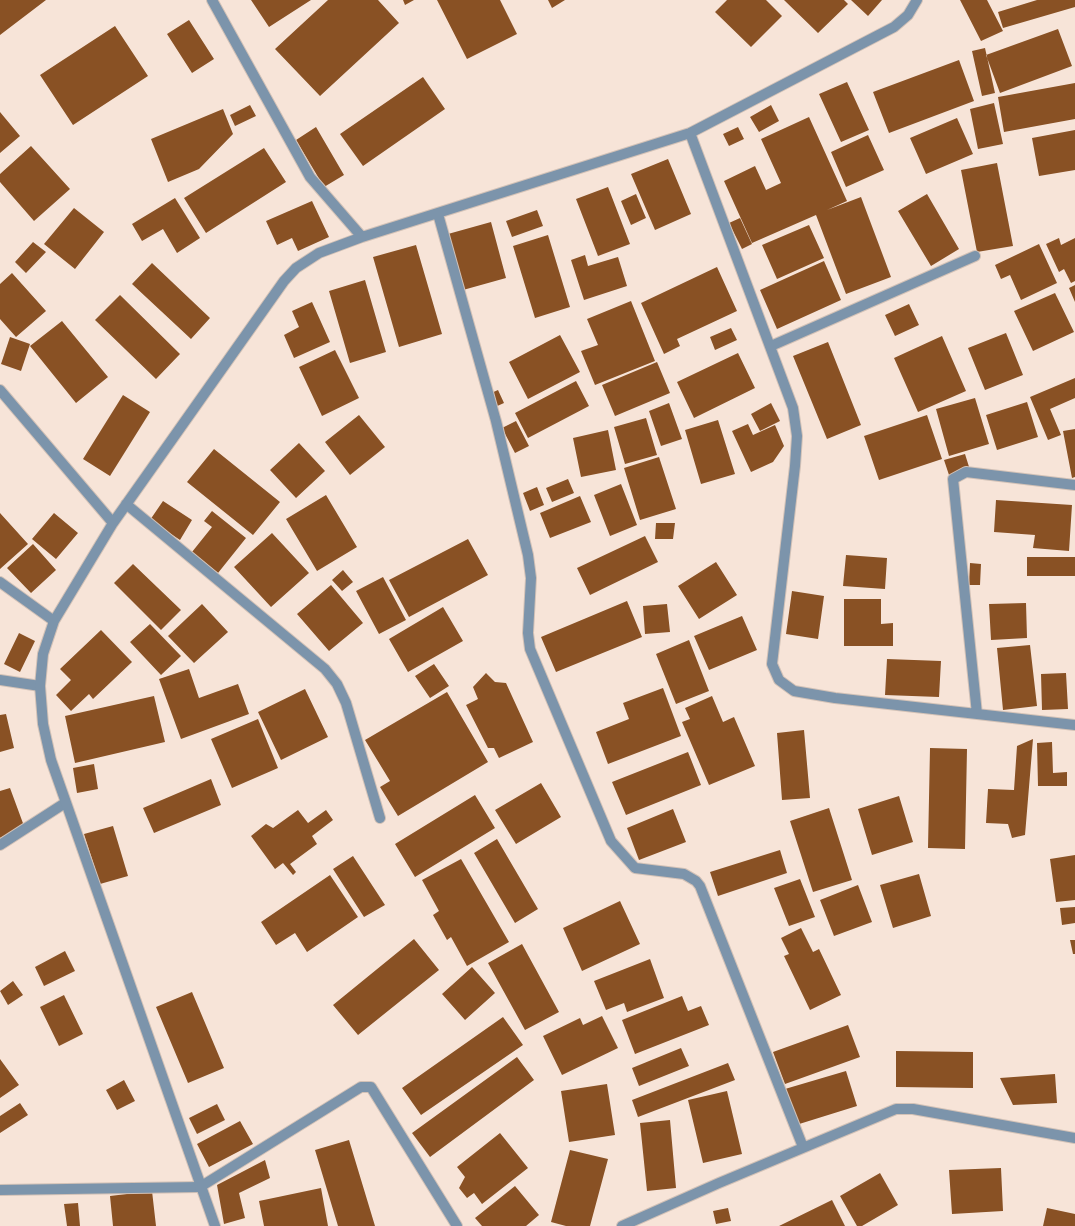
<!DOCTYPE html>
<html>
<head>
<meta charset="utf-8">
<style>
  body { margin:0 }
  canvas { display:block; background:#f7e4d8 }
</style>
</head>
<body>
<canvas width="1075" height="1226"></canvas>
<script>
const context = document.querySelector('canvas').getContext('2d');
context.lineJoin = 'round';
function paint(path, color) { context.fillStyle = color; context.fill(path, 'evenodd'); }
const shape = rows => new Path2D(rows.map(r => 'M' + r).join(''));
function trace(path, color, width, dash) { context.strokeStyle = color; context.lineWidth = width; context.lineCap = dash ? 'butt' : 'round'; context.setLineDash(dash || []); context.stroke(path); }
paint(shape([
  [0,0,46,0,0,35],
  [251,0,311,0,269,27],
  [328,0,378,0,399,23,320,96,275,49],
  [403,0,414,0,405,5],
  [437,0,500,0,517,34,467,59],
  [548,0,565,0,552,8],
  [727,0,766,0,782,16,751,47,715,12],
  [784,0,844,0,848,4,818,33],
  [851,0,882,0,868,16],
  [960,0,987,0,1003,31,981,41],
  [1037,0,1075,0,1075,7,1003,28,998,12],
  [189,20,214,59,192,73,167,34],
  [115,26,148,76,73,125,40,75],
  [1058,29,1072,66,1000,93,986,55],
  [985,48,995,93,982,96,972,51],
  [959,60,974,101,889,133,873,92],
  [423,77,445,109,363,166,340,134],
  [847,82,869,130,841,142,819,94],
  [1075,83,1075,119,1004,132,998,97],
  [994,103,1003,144,978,149,970,109],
  [250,105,256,116,235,126,230,115],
  [771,105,779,121,759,132,750,117],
  [223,109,233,134,199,169,168,182,151,139],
  [0,112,20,136,0,153],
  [809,117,847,201,827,210,861,197,891,277,846,294,816,215,752,243,724,181,755,166,766,190,781,183,761,139],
  [957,118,973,154,926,174,910,138],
  [316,127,344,175,324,187,296,140],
  [738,127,744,139,729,146,723,134],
  [1075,130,1075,170,1039,176,1032,138],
  [868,135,884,170,846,187,831,152],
  [31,146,70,189,34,221,0,182,0,174],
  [264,148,286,182,206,233,184,198],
  [668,159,691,214,655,230,631,174],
  [997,163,1013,246,977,252,961,170],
  [608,187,630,244,598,256,576,199],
  [636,194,646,218,631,225,621,201],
  [927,194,959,249,931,266,898,211],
  [175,198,200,238,177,253,163,229,142,241,132,224],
  [312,201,329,237,298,251,292,238,277,245,266,221],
  [74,208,104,232,75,269,44,244],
  [537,210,543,226,512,237,506,221],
  [740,218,752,244,742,249,729,223],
  [491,222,506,278,463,290,448,234],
  [809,225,824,258,777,279,762,245],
  [548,235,570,307,535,318,513,246],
  [1059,238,1061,245,1075,238,1075,281,1071,283,1064,269,1059,272,1046,244],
  [33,242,46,252,26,273,15,262],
  [1039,244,1057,283,1021,300,1010,275,1001,279,995,265],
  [416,245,442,334,399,347,373,257],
  [585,255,588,266,618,257,627,286,584,300,571,260],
  [824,261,841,300,777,329,760,290],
  [152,263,210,318,191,339,132,284],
  [717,267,737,311,677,339,680,346,664,354,641,303],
  [12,273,46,311,16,337,0,319,0,284],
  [365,280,386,352,350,363,329,291],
  [1075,285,1075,302,1069,288],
  [1055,293,1074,332,1033,351,1014,311],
  [120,295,180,354,156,379,95,320],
  [631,301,655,361,595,385,581,351,598,345,587,319],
  [312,302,330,342,294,358,284,335,299,327,292,311],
  [909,304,919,325,895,336,885,315],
  [62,321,108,377,76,403,30,346],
  [731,328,737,340,715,350,710,337],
  [1006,333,1023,375,985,390,968,348],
  [560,335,580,372,528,399,509,362],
  [942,336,966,391,918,412,894,358],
  [10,337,30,344,21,371,1,364],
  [828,342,861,425,827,439,793,356],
  [335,350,359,398,322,416,299,367],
  [738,353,755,388,694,418,677,382],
  [657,362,670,393,615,416,602,385],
  [1075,378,1075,398,1050,409,1061,435,1048,440,1030,397],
  [576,381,589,406,528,438,515,413],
  [498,390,504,403,495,407,489,394],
  [123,395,150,412,110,476,83,459],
  [975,398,989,444,949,456,936,409],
  [1027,402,1038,437,997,450,986,415],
  [669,403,682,439,661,446,649,411],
  [771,403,780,421,760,431,751,414],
  [359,415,385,447,350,475,325,442],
  [927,415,942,459,879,480,864,436],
  [646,418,657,455,625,464,614,427],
  [718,420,735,474,701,484,685,430],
  [516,421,529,446,515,453,502,428],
  [748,424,753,435,775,425,784,446,773,462,751,472,732,431],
  [1075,429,1075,477,1072,478,1063,431],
  [608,430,616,470,581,477,573,438],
  [299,443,325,471,296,498,270,470],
  [214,449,280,502,253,535,187,482],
  [965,454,970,470,949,475,944,460],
  [659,457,676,509,640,520,624,468],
  [568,479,574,493,552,502,546,488],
  [621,484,637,525,610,536,594,495],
  [537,487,544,505,530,511,523,493],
  [326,495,357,547,317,571,286,519],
  [580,496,591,522,550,538,540,513],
  [996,500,1072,505,1069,551,1033,548,1035,535,994,532],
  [163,501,192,520,180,540,150,520],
  [212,511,246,538,218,573,192,552,212,527,204,521],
  [0,513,28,544,0,569],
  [54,513,78,533,56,559,32,539],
  [656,523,675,523,673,539,655,539],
  [272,533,309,573,271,607,234,567],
  [645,536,658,562,590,595,577,568],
  [468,539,488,575,409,617,389,580],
  [33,544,56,570,31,593,7,568],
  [846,555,887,558,885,589,843,586],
  [1027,557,1075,557,1075,576,1027,576],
  [716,562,737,595,699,619,678,586],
  [970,563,981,564,980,585,969,585],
  [133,564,181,610,161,630,114,583],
  [343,570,353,582,342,591,332,580],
  [383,577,406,620,379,634,356,591],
  [331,585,363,623,329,651,297,614],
  [792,591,824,596,818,639,786,634],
  [844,599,881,599,881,624,893,623,893,646,844,646],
  [627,601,642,637,556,672,541,637],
  [1026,603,1027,638,991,640,989,604],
  [202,604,228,632,194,663,168,636],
  [667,604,670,632,645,634,643,606],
  [443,607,463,641,408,672,389,639],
  [742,616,757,650,709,670,694,636],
  [150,624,181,656,161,675,130,642],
  [101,630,132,662,93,699,89,694,71,711,56,695,71,680,60,669],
  [19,633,35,641,20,672,4,664],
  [689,640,709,691,676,704,656,654],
  [1030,645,1037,706,1003,710,997,648],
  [887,659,941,661,939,697,885,695],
  [434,664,449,686,430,698,415,676],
  [189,669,199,698,238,684,249,714,181,739,159,679],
  [486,673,495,682,506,683,533,742,499,758,494,748,488,748,466,705,478,699,473,687],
  [1066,673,1068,709,1042,710,1041,674],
  [663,688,681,736,608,764,596,732,629,719,623,703],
  [305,689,328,737,281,760,258,712],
  [447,692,488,762,398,816,380,787,390,781,365,740],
  [154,696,165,742,75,763,65,716],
  [712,696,723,722,734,717,755,766,709,785,682,722,690,719,685,708],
  [6,714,14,748,0,752,0,715],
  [258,719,278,768,232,788,211,739],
  [804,730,810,798,782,800,777,733],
  [1033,739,1025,835,1012,838,1008,824,986,823,988,789,1014,790,1017,746],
  [1052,742,1053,773,1067,772,1067,786,1038,786,1037,743],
  [930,748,967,749,965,849,928,848],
  [688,752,701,785,626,815,612,782],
  [94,764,98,789,77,793,73,768],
  [211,779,221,805,154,833,143,808],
  [541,783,561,817,516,844,495,810],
  [10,788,24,826,0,838,0,791],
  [475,795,495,828,415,877,395,844],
  [899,796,913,842,872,855,858,809],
  [829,808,852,880,813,892,790,821],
  [673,809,686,842,639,860,627,828],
  [298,810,308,823,326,810,333,820,312,836,317,844,290,864,296,872,293,875,283,863,275,869,251,836,266,824,273,828],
  [113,826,128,876,100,884,84,834],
  [497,839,538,909,515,923,474,853],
  [780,850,787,873,718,896,710,872],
  [1075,855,1075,900,1056,902,1050,859],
  [353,856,385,905,364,917,333,869],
  [461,859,509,942,467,966,451,937,447,940,433,915,439,911,422,880],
  [919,874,931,916,893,928,880,885],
  [330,875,358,917,307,952,295,933,276,945,261,922],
  [800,879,815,917,789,926,774,888],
  [858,885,872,922,834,936,820,900],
  [620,901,640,944,582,971,563,928],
  [1075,907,1075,923,1062,925,1060,908],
  [801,928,813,952,819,949,841,995,810,1010,784,956,789,954,781,938],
  [414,939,439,970,358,1035,333,1005],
  [1070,940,1075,940,1075,954,1073,954],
  [522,944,559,1012,525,1030,488,963],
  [65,951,75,971,44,986,35,967],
  [650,959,664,998,627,1012,624,1003,606,1010,594,981],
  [472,967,495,993,465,1020,442,994],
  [13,981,23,995,8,1005,0,991],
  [192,992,224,1068,188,1083,156,1007],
  [64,995,83,1034,59,1046,40,1007],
  [682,996,688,1011,701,1006,709,1025,635,1054,622,1020],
  [602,1016,618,1048,562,1075,543,1036,580,1018,583,1025],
  [503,1017,523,1045,421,1115,402,1088],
  [848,1025,860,1057,785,1084,773,1052],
  [681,1048,689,1066,639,1086,632,1068],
  [896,1051,973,1052,973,1088,896,1087],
  [517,1057,534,1080,430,1157,412,1133],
  [0,1059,19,1085,0,1098],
  [728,1063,735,1080,638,1117,632,1100],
  [846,1071,857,1106,796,1125,785,1089],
  [1055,1074,1057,1103,1013,1105,1000,1078],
  [124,1080,135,1101,117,1110,106,1090],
  [607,1084,615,1135,569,1142,561,1091],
  [727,1091,742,1154,703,1163,688,1100],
  [20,1103,28,1115,0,1133,0,1116],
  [217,1104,225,1120,197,1134,189,1118],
  [670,1120,676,1188,647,1191,640,1123],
  [240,1121,253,1144,209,1167,197,1144],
  [500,1133,528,1168,482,1204,474,1193,467,1198,459,1188,465,1177,457,1167],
  [349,1140,375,1226,338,1226,315,1150],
  [570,1150,608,1159,590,1226,566,1226,551,1222],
  [265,1160,270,1178,239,1193,245,1218,224,1224,217,1185],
  [1001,1168,1003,1211,952,1214,949,1170],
  [880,1173,898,1205,862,1226,857,1226,840,1196],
  [515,1186,539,1215,526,1226,482,1226,475,1218],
  [321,1188,328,1226,264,1226,259,1201],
  [152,1191,156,1226,113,1226,110,1196],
  [832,1200,845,1226,779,1226],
  [78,1203,80,1226,67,1226,64,1204],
  [728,1208,731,1221,716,1224,713,1211],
  [1047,1208,1075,1214,1075,1226,1043,1226]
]), '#895124');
const lane = shape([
  [0,680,40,686],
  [0,845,65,803],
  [0,1190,200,1187]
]);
const street = shape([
  [212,0,310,177,362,237],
  [690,133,793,408,797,436,795,466,772,664,779,680,794,691,835,698,1075,725],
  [438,214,496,421,528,555,531,578,528,633,530,649,611,841,635,868,684,874,696,881,700,886,803,1147],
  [771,346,975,256],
  [0,390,113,523],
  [126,504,325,669,337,684,346,703,380,818],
  [0,582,54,621],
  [977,714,953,479,966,472,1075,485],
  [200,1187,361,1087,371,1087,457,1226],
  [215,1226,51,760,43,724,40,686,43,654,54,621,113,523,284,281,296,268,319,253,362,237,690,133,894,27,908,15,917,0],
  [622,1226,719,1183,896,1109,913,1109,1075,1138]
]);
trace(lane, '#d3c2b7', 12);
trace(street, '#d3c2b7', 12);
trace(lane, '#7c94ab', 10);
trace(street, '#7c94ab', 10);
</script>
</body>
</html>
